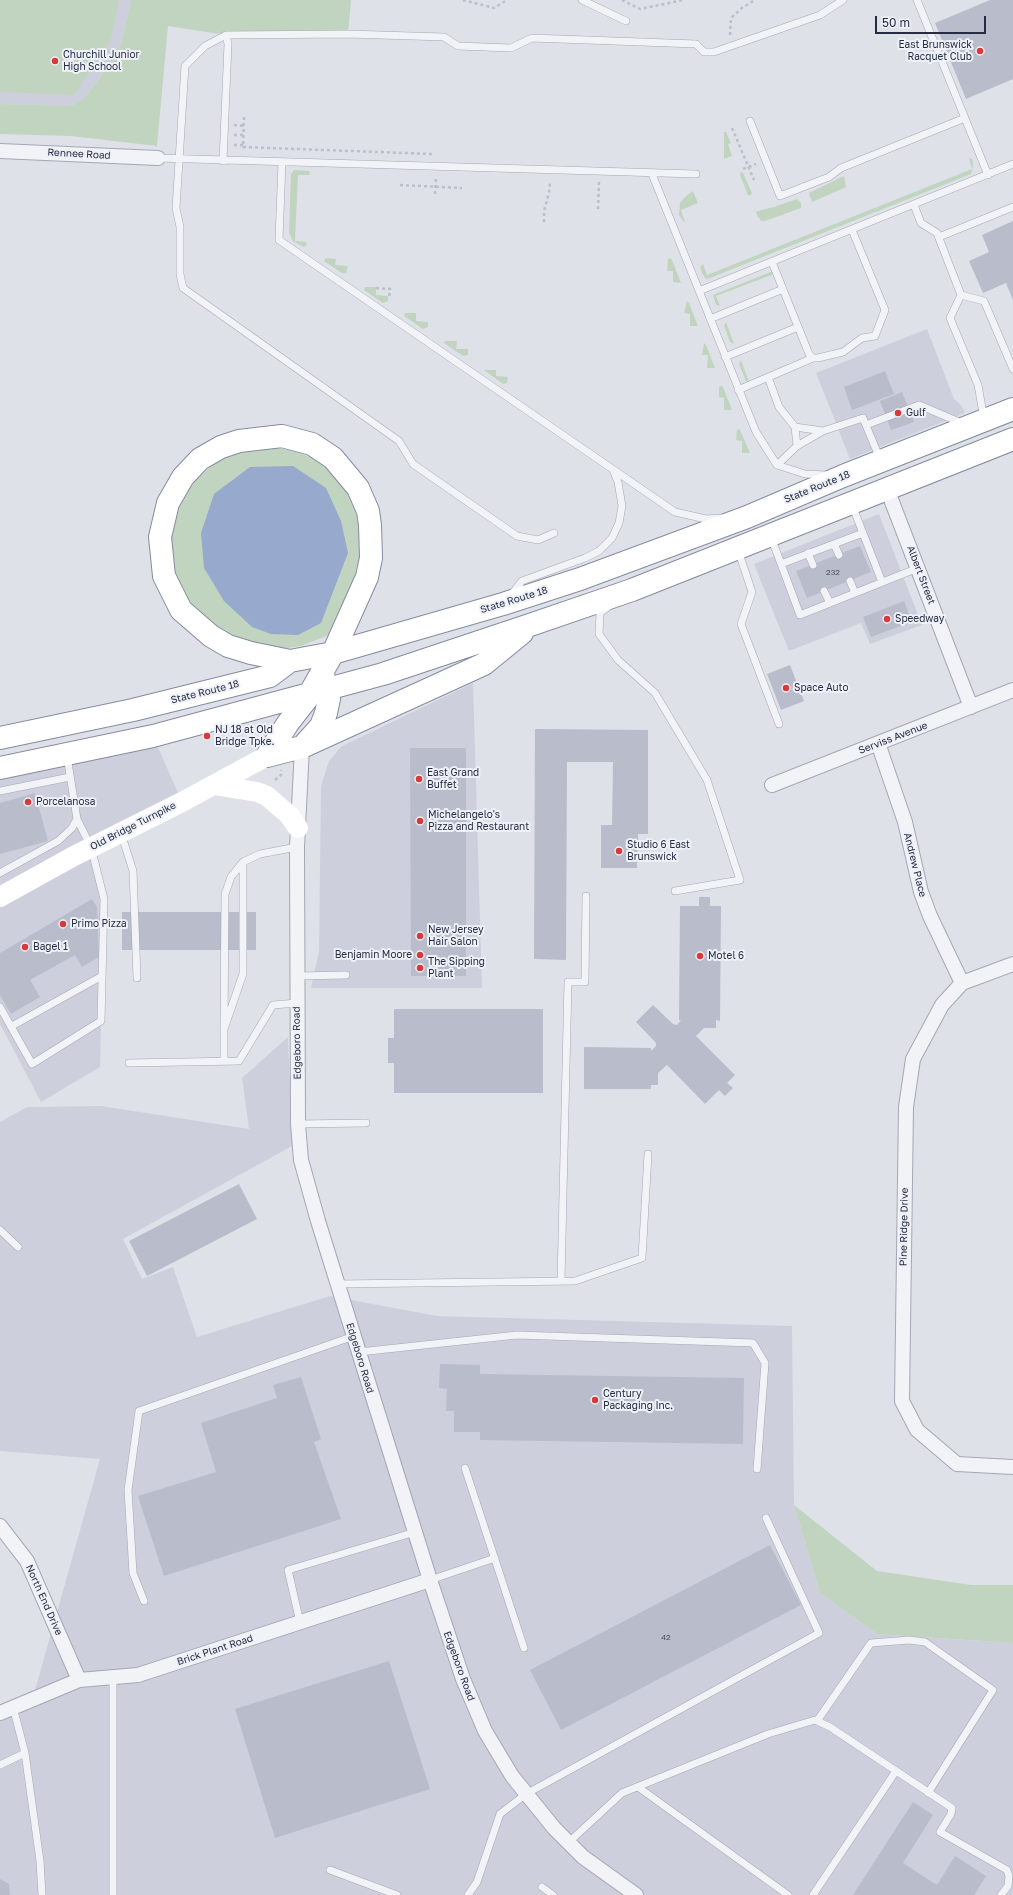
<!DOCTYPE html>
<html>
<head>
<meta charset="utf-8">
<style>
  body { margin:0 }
  #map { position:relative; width:1013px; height:1895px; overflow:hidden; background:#dfe1e9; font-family:"Golos Text",sans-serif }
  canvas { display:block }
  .scale { position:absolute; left:875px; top:16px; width:111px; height:18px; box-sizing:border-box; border:2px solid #262c42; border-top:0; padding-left:5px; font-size:12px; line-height:14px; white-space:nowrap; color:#262c42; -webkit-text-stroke:3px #eef1f7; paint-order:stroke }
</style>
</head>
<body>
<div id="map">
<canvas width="1013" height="1895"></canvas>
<div class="scale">50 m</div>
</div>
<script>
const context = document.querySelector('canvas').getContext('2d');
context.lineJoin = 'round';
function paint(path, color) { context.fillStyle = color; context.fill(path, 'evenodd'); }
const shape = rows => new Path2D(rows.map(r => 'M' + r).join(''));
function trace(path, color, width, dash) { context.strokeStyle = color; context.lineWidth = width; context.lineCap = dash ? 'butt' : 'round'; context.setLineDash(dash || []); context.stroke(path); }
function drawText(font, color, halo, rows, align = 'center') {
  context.font = font + ' "Golos Text",sans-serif'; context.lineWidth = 4; context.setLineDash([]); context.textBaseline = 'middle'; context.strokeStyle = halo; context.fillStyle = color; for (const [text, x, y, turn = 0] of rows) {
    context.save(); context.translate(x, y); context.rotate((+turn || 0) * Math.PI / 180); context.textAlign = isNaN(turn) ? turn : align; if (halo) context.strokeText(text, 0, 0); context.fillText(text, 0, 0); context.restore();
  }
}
paint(shape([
  [0,0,131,0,121,44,99,79,84,98,71,106,56,106,0,104],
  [927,329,954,399,961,405,965,413,850,459,816,373],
  [879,514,922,625,870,644,861,623,789,651,754,564],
  [473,683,482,988,311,988,319,951,321,786,329,761,342,746],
  [153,736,182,802,91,847,104,899,100,1067,41,1102,0,1024,0,768],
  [288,1037,292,1146,123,1239,142,1279,173,1267,197,1337,330,1296,437,1316,792,1326,794,1505,820,1593,877,1634,1013,1643,1013,1895,0,1895,0,1715,32,1701,100,1459,0,1451,0,1122,27,1107,101,1106,249,1129,242,1078]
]), '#cdd0dc');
paint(shape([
  [0,0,119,0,110,42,74,95,0,92],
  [131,0,351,0,348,34,226,35,168,26,157,146,71,136,0,134,0,104,71,106,84,98,99,79,121,44],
  [724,132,726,132,731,143,728,144,732,156,724,159],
  [969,158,972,159,973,163,973,167,971,174,710,278,706,279,703,275,700,267,703,264,707,275,972,169],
  [294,170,309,171,310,173,309,175,298,175,295,241,306,242,307,245,304,247,293,241,289,233,291,174],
  [741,172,743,173,752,193,750,196,748,195,740,175],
  [844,176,846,187,812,202,809,193],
  [693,191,698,203,681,210,685,222,684,222,679,215,680,203,686,196],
  [797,199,801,203,801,208,765,221,761,221,757,215,756,212,758,211,777,206],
  [326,258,336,259,335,265,348,266,346,273,342,273,324,261],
  [670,258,672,260,681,283,673,282,673,271,667,271,668,259],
  [773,271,774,274,716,296,720,306,716,305,713,295],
  [365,287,376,287,376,295,388,296,388,301,383,303,364,290],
  [687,301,689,303,698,326,690,326,690,314,684,313],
  [405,313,416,313,416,321,428,322,428,327,423,329,404,316],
  [726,322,734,344,730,342,724,326],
  [445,341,457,341,456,349,468,349,468,355,463,356,444,343],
  [704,343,706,345,715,368,707,368,708,355,702,355],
  [741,360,749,382,746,381,739,364],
  [484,370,496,370,496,376,508,377,507,383,503,384],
  [722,386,723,387,732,410,724,410,724,398,719,397,719,387],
  [739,429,740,430,750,453,742,453,742,441,736,440,737,430],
  [274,447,297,452,315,459,333,471,347,491,356,513,360,533,360,557,354,578,329,635,301,646,280,649,254,648,194,616,175,583,170,536,174,516,184,496,196,480,214,464,231,455,254,449],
  [794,1505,877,1571,971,1585,1013,1585,1013,1643,877,1634,820,1593]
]), '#c1d4bf');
paint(shape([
  [293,466,326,488,341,521,348,553,321,623,298,635,271,634,252,627,224,601,204,568,201,533,214,494,250,467]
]), '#97a9cc');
paint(shape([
  [990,0,1013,0,1013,79,966,99,935,23],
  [1013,221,1013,300,1006,283,983,293,969,261,989,252,982,235],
  [885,371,894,394,852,410,844,387],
  [902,392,914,422,891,430,880,401],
  [860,546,871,572,807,598,796,571],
  [904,601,912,622,871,637,863,617],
  [790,665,804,701,781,710,767,674],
  [535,729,648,730,648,834,638,834,637,868,601,868,601,825,612,825,613,762,567,762,566,960,534,959],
  [410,748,466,748,466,976,411,976],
  [35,793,48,841,0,854,0,803],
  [699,897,710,897,710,906,721,906,720,1021,716,1020,716,1028,704,1028,696,1036,735,1075,727,1083,733,1088,725,1096,719,1090,705,1104,667,1065,658,1073,658,1085,651,1085,651,1089,584,1089,584,1047,651,1048,651,1051,656,1046,656,1043,636,1022,653,1005,673,1024,677,1025,681,1020,679,1020,680,906,699,906],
  [92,899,97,907,99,957,82,967,75,955,30,980,40,997,11,1014,0,995,0,953],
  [122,912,256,912,256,950,122,950],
  [394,1009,543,1009,543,1093,394,1093,394,1063,388,1063,388,1038,394,1038],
  [239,1184,257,1219,147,1276,129,1241],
  [440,1364,480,1365,480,1374,744,1378,743,1444,480,1440,480,1432,454,1432,454,1411,446,1411,447,1389,439,1388],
  [301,1377,321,1439,314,1442,341,1519,164,1576,138,1496,216,1472,201,1423,277,1398,273,1385],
  [770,1545,801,1605,561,1730,530,1670],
  [389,1661,430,1789,275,1838,235,1709],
  [913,1802,933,1815,903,1863,937,1885,955,1856,986,1876,974,1895,853,1895],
  [0,1879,9,1884,10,1895,0,1895]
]), '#b9bcca');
const lane = shape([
  [582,0,626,21],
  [917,0,988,175],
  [750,121,780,196,829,177,841,168,965,118],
  [158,158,696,174],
  [223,161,228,44,226,35],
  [282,162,279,240,675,512,706,519,721,518],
  [652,174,756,432,777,465,805,474,826,475],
  [914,205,921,223,937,233,961,295,950,318,978,385,984,419],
  [939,237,1013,207],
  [772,262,809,354,813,358,818,358,843,352,862,338,875,336,885,310,852,230],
  [699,291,1013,164],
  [961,295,984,301,1013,369],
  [710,319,783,289],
  [725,357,798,327],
  [768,377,779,407,795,427,823,431],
  [738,390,813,358],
  [866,425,919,405,964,424],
  [795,427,797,446],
  [777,465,797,446,823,431,863,418,880,459],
  [852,505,882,582],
  [554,533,538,540,517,536,413,464,399,441,183,288,180,274,180,227,176,208,185,66,205,46,226,35,348,34,444,37,458,46,511,48,532,38,696,44,704,52,714,52,820,15,843,0],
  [771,537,800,615,918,568],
  [834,544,839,555],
  [738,550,752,592,741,624,779,724],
  [808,553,813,565],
  [781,564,863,533],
  [850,581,855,593],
  [824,591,830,603],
  [511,595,522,581,585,558,599,551,612,538,619,523,622,506,618,482,613,470],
  [607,608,600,613,599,634,618,660,655,693,707,780,740,880,675,891],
  [0,791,70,777],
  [121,833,133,871,137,978],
  [0,873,58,841,72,828,77,819,67,756],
  [297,976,346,975],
  [0,1007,32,1064,101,1021,104,899,91,847,77,819],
  [12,1026,102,976],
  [224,1029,225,894,231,877,243,862,260,854,297,847],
  [224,1061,224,1029,243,974,243,862],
  [129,1063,239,1061,273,1005,297,1003],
  [298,1124,366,1123],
  [0,1230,18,1247],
  [561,1281,568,982,585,982,586,896],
  [337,1284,575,1281,642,1258,648,1154],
  [359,1352,517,1335,753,1343,765,1363,757,1469],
  [465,1468,524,1648],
  [430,1580,495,1558],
  [144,1601,133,1573,128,1490,139,1411,354,1336],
  [300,1622,288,1570,415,1532],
  [817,1721,871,1643,909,1640,925,1642,993,1690,928,1793],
  [25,1753,40,1861,42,1895],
  [0,1765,25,1753,13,1707],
  [638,1787,788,1895],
  [568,1843,622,1793,768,1734,815,1720,830,1727,952,1808,951,1814,940,1832,1007,1870,1009,1876,1008,1886,1001,1895],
  [330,1870,397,1895],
  [542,1887,553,1895],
  [113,1895,113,1677],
  [468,1895,477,1882,500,1814,526,1794,819,1633,766,1518],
  [813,1895,896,1771]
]);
const street = shape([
  [0,151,158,158],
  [887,489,971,707],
  [878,743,905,822,921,892,930,916,962,983],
  [302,747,297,847,298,1124,301,1160,318,1221,430,1580,463,1679,485,1731,512,1776,554,1828,583,1857,636,1895],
  [772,785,1013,690],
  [1013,964,962,983,942,1005,913,1059,906,1107,902,1401,917,1430,957,1464,1013,1467],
  [0,1526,27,1561,79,1680],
  [0,1713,79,1680,138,1675,430,1580]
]);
const highway = shape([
  [0,738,133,710,270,676,290,661,333,653,503,604,580,579,747,517,843,476,1013,409],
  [304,745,321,726,326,713,329,699,328,688,323,676],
  [267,756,288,723,306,700,333,653,367,577,371,558,370,525,368,511,358,488,333,458,312,444,282,436,239,441,221,447,200,459,183,477,168,503,160,537,164,576,181,610,211,636,228,646,251,653,290,661],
  [267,756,302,747,484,664,522,633],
  [0,768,153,736,383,674,530,625,632,590,1013,439]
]);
trace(lane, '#a4a7b4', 8);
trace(street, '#a4a7b4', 16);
trace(highway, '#858ca1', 24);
trace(shape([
  [463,0,494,8,507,0],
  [622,0,640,9,683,0],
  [730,35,731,18,742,8,755,0],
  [244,117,243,147,432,154],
  [234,125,244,126],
  [732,128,754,180],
  [234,135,243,135],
  [234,145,243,145],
  [743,169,756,164],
  [400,185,462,188],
  [435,194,436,178],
  [598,209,599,182],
  [544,222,544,211,549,193,550,182],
  [376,288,390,289,389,299],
  [275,780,281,775,281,770]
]), '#bdbfc8', 2.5, [3, 3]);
trace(lane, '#f2f3f7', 7);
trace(street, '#f2f3f7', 14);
trace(shape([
  [214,785,257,792,267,796,289,815,298,828],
  [0,897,74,856,182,802,267,756]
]), '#fff', 20);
trace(highway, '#fff', 22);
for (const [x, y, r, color] of [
  [980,51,4,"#d83a3b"],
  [55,61,4,"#d83a3b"],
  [898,413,4,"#d83a3b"],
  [887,619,4,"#d83a3b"],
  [786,688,4,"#d83a3b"],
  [207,736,4,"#d83a3b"],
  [419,779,4,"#d83a3b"],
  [28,802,4,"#d83a3b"],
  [420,821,4,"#d83a3b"],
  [619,851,4,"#d83a3b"],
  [63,924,4,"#d83a3b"],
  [420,936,4,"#d83a3b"],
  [25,947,4,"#d83a3b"],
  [420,955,4,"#d83a3b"],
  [700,956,4,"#d83a3b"],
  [420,968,4,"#d83a3b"],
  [595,1400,4,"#d83a3b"]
]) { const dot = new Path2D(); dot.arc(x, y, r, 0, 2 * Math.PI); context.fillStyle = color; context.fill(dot); trace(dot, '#eef1f7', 1.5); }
drawText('8px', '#4b5064', null, [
  ["232",833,572],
  ["42",666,1637]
]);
drawText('10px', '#262c42', '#eef1f7', [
  ["East Brunswick",972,45,"right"],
  ["Racquet Club",972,57,"right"],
  ["Churchill Junior",63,55],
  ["High School",63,67],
  ["Gulf",906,413],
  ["Speedway",895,619],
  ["Space Auto",794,688],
  ["NJ 18 at Old",215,730],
  ["Bridge Tpke.",215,742],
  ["East Grand",427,773],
  ["Buffet",427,785],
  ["Porcelanosa",36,802],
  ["Michelangelo's",428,815],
  ["Pizza and Restaurant",428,827],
  ["Studio 6 East",627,845],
  ["Brunswick",627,857],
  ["Primo Pizza",71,924],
  ["New Jersey",428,930],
  ["Hair Salon",428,942],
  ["Bagel 1",33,947],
  ["Benjamin Moore",412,955,"right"],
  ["Motel 6",708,956],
  ["The Sipping",428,962],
  ["Plant",428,974],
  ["Century",603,1394],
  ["Packaging Inc.",603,1406]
], 'left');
drawText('10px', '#262c42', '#eef1f7', [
  ["Rennee Road",79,154,3],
  ["State Route 18",817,487,-22],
  ["Albert Street",921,575,69],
  ["State Route 18",514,600,-17],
  ["State Route 18",205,692,-14],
  ["Serviss Avenue",893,738,-21],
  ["Old Bridge Turnpike",133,826,-27],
  ["Andrew Place",915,865,76],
  ["Edgeboro Road",297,1043,-91],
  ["Pine Ridge Drive",904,1227,-89],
  ["Edgeboro Road",360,1358,73],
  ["North End Drive",44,1600,66],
  ["Brick Plant Road",215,1650,-18],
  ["Edgeboro Road",459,1666,70]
]);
</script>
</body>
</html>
